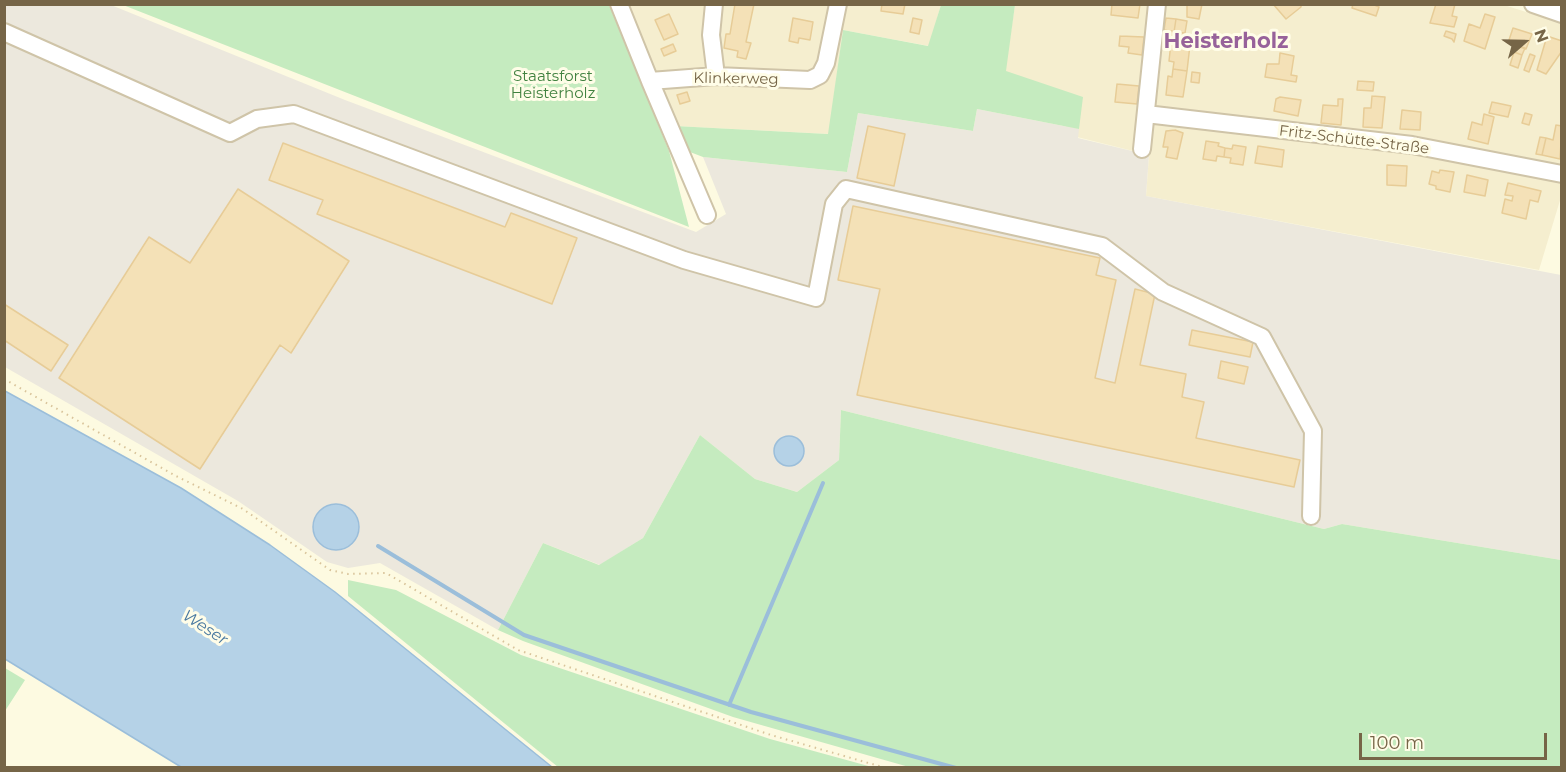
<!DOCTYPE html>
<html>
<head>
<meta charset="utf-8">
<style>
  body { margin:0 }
  #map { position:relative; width:1566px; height:772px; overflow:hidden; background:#fdfae1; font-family:Montserrat,sans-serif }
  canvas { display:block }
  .frame { position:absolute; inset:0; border:6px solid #766547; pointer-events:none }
  .north { position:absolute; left:1494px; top:12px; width:60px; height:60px; -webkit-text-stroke:4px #fffde8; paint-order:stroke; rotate:70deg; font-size:16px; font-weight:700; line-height:24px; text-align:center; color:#766547 }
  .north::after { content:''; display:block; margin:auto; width:21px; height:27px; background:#766547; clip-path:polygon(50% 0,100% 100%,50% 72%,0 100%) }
  .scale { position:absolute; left:1359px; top:733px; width:188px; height:27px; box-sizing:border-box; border:3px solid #766547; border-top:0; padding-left:8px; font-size:18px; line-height:21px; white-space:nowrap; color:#766547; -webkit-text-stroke:4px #fffde8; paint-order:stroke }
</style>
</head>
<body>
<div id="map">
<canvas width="1566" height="772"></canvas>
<div class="frame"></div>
<div class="north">N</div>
<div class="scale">100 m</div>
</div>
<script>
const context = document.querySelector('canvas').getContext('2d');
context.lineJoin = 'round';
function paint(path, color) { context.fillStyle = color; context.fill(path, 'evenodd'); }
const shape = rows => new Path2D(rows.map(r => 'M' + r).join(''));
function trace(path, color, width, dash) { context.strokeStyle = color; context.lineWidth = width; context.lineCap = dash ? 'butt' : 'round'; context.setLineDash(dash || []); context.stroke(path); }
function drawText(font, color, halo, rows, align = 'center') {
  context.font = font + ' Montserrat,sans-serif'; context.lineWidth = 6; context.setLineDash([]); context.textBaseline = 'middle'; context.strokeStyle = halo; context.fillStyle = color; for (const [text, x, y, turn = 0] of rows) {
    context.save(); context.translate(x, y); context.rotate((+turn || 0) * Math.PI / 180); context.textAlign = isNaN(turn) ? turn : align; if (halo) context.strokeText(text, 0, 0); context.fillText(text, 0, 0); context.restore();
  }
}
paint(shape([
  [623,5,941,5,929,46,843,30,829,134,675,126],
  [1015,5,1504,5,1561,23,1561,197,1539,270,1146,196,1149,155,1077,137,1005,71]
]), '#f5eecf');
paint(shape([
  [5,5,111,5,345,100,696,232,726,214,703,157,847,172,858,113,973,131,977,109,1079,129,1078,138,1149,155,1146,196,1561,275,1561,560,1342,524,1324,529,841,410,839,460,797,492,755,479,700,435,643,538,600,565,543,543,498,630,380,563,348,568,327,562,238,501,5,367]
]), '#ece8dd');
paint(shape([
  [123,5,609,5,669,151,689,227],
  [941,5,1015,5,1006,71,1083,97,1079,129,977,109,973,131,858,113,847,172,703,157,690,152,675,126,828,134,843,30,928,46],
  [841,410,1324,529,1342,524,1561,560,1561,767,909,767,733,717,523,641,498,630,543,543,599,565,643,538,700,435,755,479,797,492,839,460],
  [348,580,396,590,521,655,770,739,872,767,558,767,348,596],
  [5,668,25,680,5,711]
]), '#c5ebbf');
const water = shape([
  [5,391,181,488,270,545,335,592,552,767,181,767,5,659,5,391],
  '774 451a15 15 0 1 1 30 0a15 15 0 1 1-30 0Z',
  '313 527a23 23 0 1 1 46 0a23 23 0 1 1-46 0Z'
]);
paint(water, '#b5d2e7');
trace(water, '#9bbeda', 1.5);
trace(shape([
  [378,546,524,635,751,712,956,768],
  [729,705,823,483]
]), '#9bbeda', 4);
const building = shape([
  [735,4,754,4,746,42,751,43,746,59,737,57,738,51,724,48,726,34,730,34,735,4],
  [882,4,905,4,903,14,881,11,882,4],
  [1112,4,1140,4,1138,18,1111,15,1112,4],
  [1187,4,1202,4,1199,19,1187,17,1187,4],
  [1273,4,1301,4,1301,7,1286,19,1273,4],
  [1353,4,1372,4,1379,7,1376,16,1352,8,1353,4],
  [1436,4,1455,4,1452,16,1457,17,1454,27,1430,23,1436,4],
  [669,14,678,34,664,40,655,20,669,14],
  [1485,14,1495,17,1485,49,1464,41,1469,24,1480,28,1485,14],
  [793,18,813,22,810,40,799,38,798,43,789,41,793,18],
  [913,18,922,20,919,34,910,32,913,18],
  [1166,18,1176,19,1174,32,1164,30,1166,18],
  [1176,19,1187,21,1185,33,1174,32,1176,19],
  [1513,28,1532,34,1526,49,1508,43,1513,28],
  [1171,31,1182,33,1181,38,1171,37,1171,31],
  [1446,31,1456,34,1454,42,1452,39,1444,36,1446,31],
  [1120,36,1144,37,1142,55,1128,53,1129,47,1119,46,1120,36],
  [1547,36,1562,41,1562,51,1546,74,1537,70,1547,36],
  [1171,43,1190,45,1187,71,1173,69,1174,62,1169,61,1171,43],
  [673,44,676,51,664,56,661,49,673,44],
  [1517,46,1525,48,1522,55,1514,52,1517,46],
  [1514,52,1522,55,1518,68,1510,65,1514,52],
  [1280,53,1294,56,1291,75,1297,76,1296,82,1265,77,1267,64,1279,64,1280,53],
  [1530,54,1535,56,1529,72,1524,70,1530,54],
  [1173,69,1187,71,1183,97,1166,95,1168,76,1172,77,1173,69],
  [1192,72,1200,73,1199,83,1191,82,1192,72],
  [1358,81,1374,82,1373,91,1357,90,1358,81],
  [1117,84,1139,86,1137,104,1115,102,1117,84],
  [687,92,690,101,680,104,677,95,687,92],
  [1372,96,1385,97,1382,128,1363,127,1364,108,1371,108,1372,96],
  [1280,97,1301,100,1298,116,1274,111,1276,99,1280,97],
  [1338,99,1343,99,1341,125,1321,123,1323,105,1338,106,1338,99],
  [1492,102,1511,106,1508,117,1489,113,1492,102],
  [1402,110,1421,112,1420,130,1400,129,1402,110],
  [1525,113,1532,115,1529,125,1522,123,1525,113],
  [1484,114,1494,117,1488,144,1468,139,1472,122,1482,125,1484,114],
  [1556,125,1562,126,1560,159,1542,155,1546,138,1553,140,1556,125],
  [868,126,905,134,894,186,857,178,868,126],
  [1175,130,1183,133,1177,159,1166,157,1168,147,1163,147,1166,131,1175,130],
  [1540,137,1546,138,1542,155,1536,154,1540,137],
  [1206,141,1219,143,1218,146,1225,148,1224,157,1217,156,1216,161,1203,159,1206,141],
  [283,143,505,227,511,213,577,238,552,304,317,214,323,200,269,180,283,143],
  [1233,145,1246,147,1243,165,1230,163,1231,158,1224,157,1225,148,1232,149,1233,145],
  [1258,146,1284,150,1282,167,1255,163,1258,146],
  [1387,165,1407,166,1406,186,1387,185,1387,165],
  [1440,170,1454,172,1450,192,1436,189,1436,186,1429,184,1432,171,1439,173,1440,170],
  [1467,175,1488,180,1485,196,1464,192,1467,175],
  [1508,183,1541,191,1538,202,1530,200,1526,219,1502,213,1505,199,1512,201,1513,196,1505,195,1508,183],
  [238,189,349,261,291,353,280,345,200,469,59,378,149,237,190,263,238,189],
  [853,206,1100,258,1096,275,1116,280,1095,378,1115,383,1135,289,1155,294,1140,365,1186,374,1182,397,1204,402,1196,438,1300,460,1294,487,857,395,880,289,838,280,853,206],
  [4,304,68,345,51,371,4,340,4,304],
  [1192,330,1253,342,1250,357,1189,345,1192,330],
  [1221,361,1248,367,1244,384,1218,378,1221,361]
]);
paint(building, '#f4e1b7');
trace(building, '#e7cc97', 1.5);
const minor = shape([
  [619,4,650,81,716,76,810,80,820,75,826,63,838,4],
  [714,4,711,35,716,76],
  [1533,4,1562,14],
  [4,32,230,133,257,119,294,114,684,260,816,298,834,204,846,189,1102,246,1163,292,1262,337,1313,431,1311,516],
  [650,81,707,215],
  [1146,114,1412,145,1562,174],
  [1142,149,1157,4]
]);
trace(minor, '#cfc4a8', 20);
trace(shape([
  [4,379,176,476,243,509,330,570,348,574,386,573,518,650,771,735,886,768]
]), '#d9c49b', 2, [1.5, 4.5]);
trace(minor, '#fff', 16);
drawText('15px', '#418240', '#fffde8', [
  ["Staatsforst",553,77],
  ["Heisterholz",553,94]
]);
drawText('15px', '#766547', '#fffde8', [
  ["Klinkerweg",736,79,1],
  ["Fritz-Schütte-Straße",1354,140,7]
]);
drawText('italic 16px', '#4878a0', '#fffde8', [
  ["Weser",205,628,33]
]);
drawText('bold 21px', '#97629a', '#fffde8', [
  ["Heisterholz",1226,42]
]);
</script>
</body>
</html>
